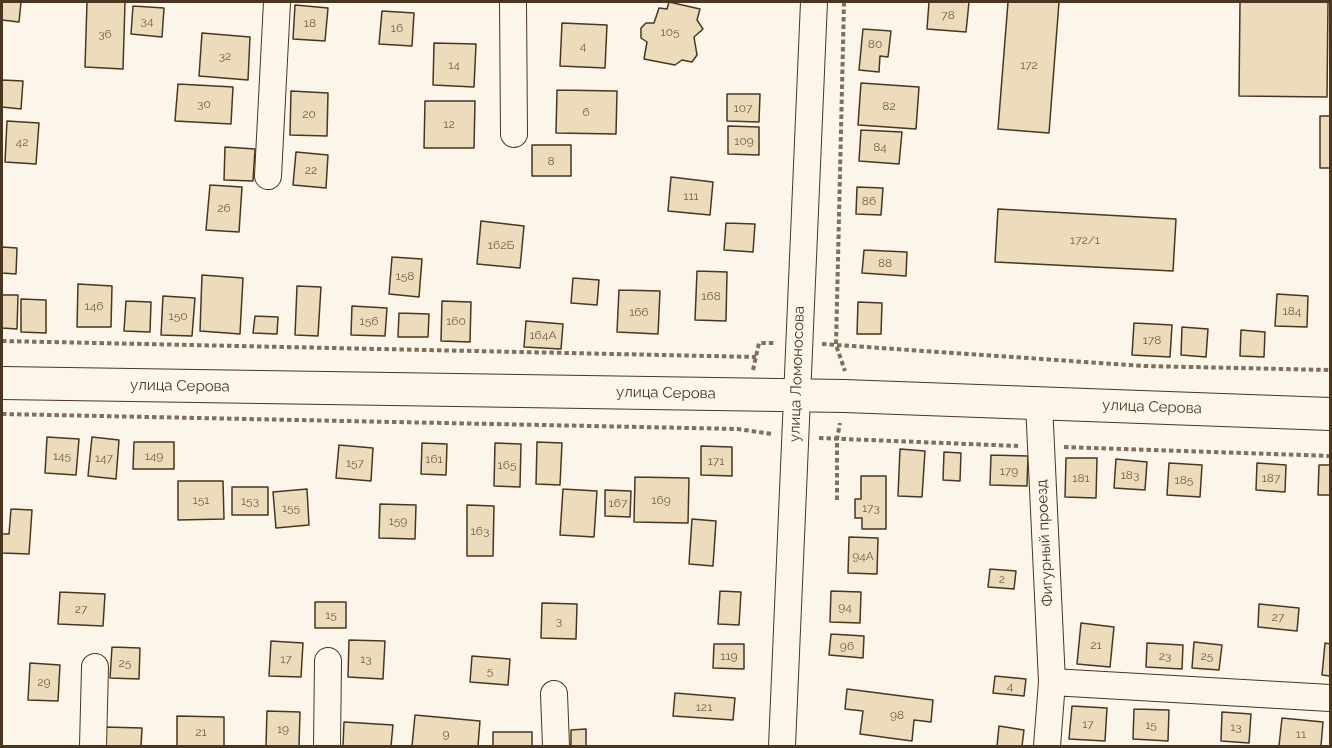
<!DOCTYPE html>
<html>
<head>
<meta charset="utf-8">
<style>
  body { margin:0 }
  #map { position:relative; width:1332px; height:748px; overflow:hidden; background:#fbf6e9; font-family:Raleway,sans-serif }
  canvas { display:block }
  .frame { position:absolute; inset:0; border:3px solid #4a3520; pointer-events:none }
</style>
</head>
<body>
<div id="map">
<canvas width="1332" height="748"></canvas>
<div class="frame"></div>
</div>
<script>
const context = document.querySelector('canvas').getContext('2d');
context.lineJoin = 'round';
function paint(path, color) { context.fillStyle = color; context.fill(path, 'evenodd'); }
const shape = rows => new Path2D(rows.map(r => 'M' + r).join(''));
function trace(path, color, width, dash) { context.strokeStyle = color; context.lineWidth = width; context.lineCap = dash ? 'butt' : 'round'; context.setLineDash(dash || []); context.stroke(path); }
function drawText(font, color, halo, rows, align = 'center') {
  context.font = font + ' Raleway,sans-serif'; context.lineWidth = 4.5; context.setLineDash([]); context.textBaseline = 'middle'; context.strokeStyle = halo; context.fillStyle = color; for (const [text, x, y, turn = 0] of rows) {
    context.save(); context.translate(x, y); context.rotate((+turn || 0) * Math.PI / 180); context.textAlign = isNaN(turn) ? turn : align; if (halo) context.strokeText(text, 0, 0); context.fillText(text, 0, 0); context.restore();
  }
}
const building = shape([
  [2,2,21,2,19,22,2,20,2,2],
  [87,2,125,2,123,69,85,67,87,2],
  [669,2,700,9,697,20,703,29,694,37,697,55,692,62,682,60,675,65,644,59,647,42,641,38,641,28,646,23,654,23,659,8,667,9,669,2],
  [929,2,969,2,966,32,927,29,929,2],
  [1008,2,1059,2,1049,133,998,129,1008,2],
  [1240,2,1328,2,1327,97,1239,96,1240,2],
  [295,5,328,8,325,41,293,39,295,5],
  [133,6,164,8,162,37,131,34,133,6],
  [382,11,414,13,412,46,379,44,382,11],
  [562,23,607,25,605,68,560,66,562,23],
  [863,29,891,31,888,57,880,56,879,72,859,70,863,29],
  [202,33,250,37,248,80,199,76,202,33],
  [434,43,476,44,474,87,433,85,434,43],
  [2,80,23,81,21,109,2,107,2,80],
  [861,83,919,87,916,129,858,125,861,83],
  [178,84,233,87,231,124,175,121,178,84],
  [557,90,617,91,616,134,556,133,557,90],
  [291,91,328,93,327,136,290,135,291,91],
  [727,94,760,94,759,122,727,121,727,94],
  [425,101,475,101,474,148,424,148,425,101],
  [1320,116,1330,116,1330,168,1320,168,1320,116],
  [7,121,39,123,36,164,5,162,7,121],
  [728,126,759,127,759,155,728,154,728,126],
  [861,130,902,132,899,164,859,161,861,130],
  [532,145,571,145,571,176,532,176,532,145],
  [225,147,255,149,253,181,224,180,225,147],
  [296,152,328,155,326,188,293,185,296,152],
  [671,177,713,182,710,215,668,211,671,177],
  [210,185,242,187,239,232,206,230,210,185],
  [857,187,883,188,881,215,856,214,857,187],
  [998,209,1176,219,1173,271,995,262,998,209],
  [481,221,524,226,520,268,477,264,481,221],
  [726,223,755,224,753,252,724,250,726,223],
  [2,247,17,248,16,274,2,273,2,247],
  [864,250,907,252,906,276,862,273,864,250],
  [392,257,422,259,419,297,389,294,392,257],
  [697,271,727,272,726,321,695,320,697,271],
  [202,275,243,278,240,334,200,331,202,275],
  [573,278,599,280,597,305,571,303,573,278],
  [78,284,112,286,111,327,77,327,78,284],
  [297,286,321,287,318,336,295,335,297,286],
  [619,290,660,291,658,334,617,332,619,290],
  [1277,294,1308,296,1307,327,1275,326,1277,294],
  [2,295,18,295,17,329,2,328,2,295],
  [163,296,195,298,192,336,161,335,163,296],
  [21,299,46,300,46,333,21,332,21,299],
  [126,301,151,302,150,332,124,331,126,301],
  [442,301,471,302,470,342,441,341,442,301],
  [858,302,882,303,881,334,857,334,858,302],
  [352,306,387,308,385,336,351,335,352,306],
  [399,313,429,314,428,337,398,337,399,313],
  [255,316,278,317,277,334,253,333,255,316],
  [526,321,563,324,561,349,524,347,526,321],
  [1134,323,1172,325,1170,357,1132,355,1134,323],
  [1182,327,1208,329,1206,357,1181,355,1182,327],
  [1241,330,1265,332,1264,357,1240,356,1241,330],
  [47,437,79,439,76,475,45,473,47,437],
  [92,437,119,440,116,479,88,476,92,437],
  [134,442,174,442,174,469,133,469,134,442],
  [537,442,562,443,560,485,536,484,537,442],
  [422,443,447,444,446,475,421,474,422,443],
  [495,443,521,444,520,487,494,486,495,443],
  [339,445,373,448,371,481,336,478,339,445],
  [701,446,732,447,732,476,701,475,701,446],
  [900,449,925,451,922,497,898,496,900,449],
  [944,452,961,453,960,481,943,480,944,452],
  [991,455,1028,456,1027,486,990,485,991,455],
  [1066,458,1097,458,1096,498,1065,497,1066,458],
  [1116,459,1147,462,1145,490,1114,488,1116,459],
  [1169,463,1202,465,1200,497,1167,495,1169,463],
  [1257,463,1286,465,1285,492,1256,490,1257,463],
  [1319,465,1330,465,1330,495,1318,495,1319,465],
  [861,476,886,476,886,529,862,529,862,518,855,518,855,499,861,499,861,476],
  [635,477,689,478,688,523,634,522,635,477],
  [178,481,223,481,224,519,178,520,178,481],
  [232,487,268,487,268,515,232,515,232,487],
  [307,489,309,525,276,528,273,492,307,489],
  [563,489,597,491,594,537,560,535,563,489],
  [605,490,631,491,630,517,605,516,605,490],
  [380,504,416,505,415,539,379,538,380,504],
  [467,505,494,506,493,556,467,556,467,505],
  [11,509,32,510,29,554,2,553,2,534,9,534,11,509],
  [692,519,716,521,713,566,689,564,692,519],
  [849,537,878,538,877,574,848,573,849,537],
  [990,569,1016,571,1014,589,988,587,990,569],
  [720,591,741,592,739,625,718,624,720,591],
  [831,591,861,592,860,623,830,622,831,591],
  [60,592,105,594,103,626,58,624,60,592],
  [315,602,346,602,346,628,315,628,315,602],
  [542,603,577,604,576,639,541,638,542,603],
  [1259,604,1299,608,1297,631,1258,627,1259,604],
  [1081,623,1114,627,1110,667,1077,664,1081,623],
  [831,634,864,636,863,658,829,655,831,634],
  [349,640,385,641,383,679,348,677,349,640],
  [271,641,303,643,301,677,269,676,271,641],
  [1194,642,1222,645,1219,670,1192,668,1194,642],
  [1147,643,1183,645,1182,669,1146,667,1147,643],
  [1325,643,1330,644,1330,676,1322,675,1325,643],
  [714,644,744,644,744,669,713,668,714,644],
  [112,647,140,648,139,679,110,678,112,647],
  [472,656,510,659,508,685,470,682,472,656],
  [30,663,60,665,58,701,28,700,30,663],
  [995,676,1026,679,1024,696,993,693,995,676],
  [847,689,933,700,931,722,914,720,912,741,860,734,863,711,845,709,847,689],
  [675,693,735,698,733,720,673,716,675,693],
  [1072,706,1107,708,1105,741,1069,739,1072,706],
  [1134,709,1169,710,1168,741,1133,739,1134,709],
  [267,711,300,712,299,746,266,746,267,711],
  [1222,712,1251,714,1249,743,1221,741,1222,712],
  [415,715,480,721,478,746,412,746,415,715],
  [177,716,224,717,224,746,177,746,177,716],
  [1282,718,1323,722,1321,746,1279,746,1282,718],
  [344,722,393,725,391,746,343,746,344,722],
  [999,726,1024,730,1022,746,997,746,999,726],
  [105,727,142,728,141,746,105,746,105,727],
  [586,729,586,746,571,746,571,730,586,729],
  [493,732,532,732,532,746,493,746,493,732]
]);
paint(building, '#ecdcbc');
trace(building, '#4a3520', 1.5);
const minor = shape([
  [513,2,514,134],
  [268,176,277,2],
  [1039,403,1052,682,1047,746],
  [1052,682,1330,698],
  [554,694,556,746],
  [93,746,95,667],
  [327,746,328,661],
  [782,746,814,2]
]);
const major = shape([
  [2,383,844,396,1330,414]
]);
trace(minor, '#4a3520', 28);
trace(major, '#4a3520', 34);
trace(shape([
  [844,2,836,345,845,371],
  [2,341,756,357],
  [822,344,1144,366,1330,370],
  [753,370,759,343,775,343],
  [2,414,738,429,772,434],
  [819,438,1018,446],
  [1064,447,1330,456],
  [837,500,837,439,840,423]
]), '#7f6f5c', 4, [4.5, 3]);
trace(minor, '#fbf6e9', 26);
trace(major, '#fbf6e9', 32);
drawText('12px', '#725f47', null, [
  ["78",948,15],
  ["34",147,21],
  ["18",310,23],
  ["16",397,28],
  ["105",670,32],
  ["36",105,34],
  ["80",875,44],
  ["4",583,46],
  ["32",225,56],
  ["14",454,65],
  ["172",1029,65],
  ["30",204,104],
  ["82",889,106],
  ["107",743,108],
  ["6",586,112],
  ["20",309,114],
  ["12",449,124],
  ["109",744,141],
  ["42",22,142],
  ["84",880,147],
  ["8",551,161],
  ["22",311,170],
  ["111",691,196],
  ["86",869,201],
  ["26",224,208],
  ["172/1",1085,240],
  ["162Б",501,245],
  ["88",885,263],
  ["158",405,276],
  ["168",711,296],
  ["146",94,306],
  ["184",1292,311],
  ["166",639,312],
  ["150",178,316],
  ["156",369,321],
  ["160",456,321],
  ["164А",543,335],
  ["178",1152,340],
  ["145",62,456],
  ["149",154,456],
  ["147",104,458],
  ["161",434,459],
  ["171",716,461],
  ["157",355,463],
  ["165",507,465],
  ["179",1009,471],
  ["183",1130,475],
  ["181",1081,478],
  ["187",1271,478],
  ["185",1184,480],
  ["151",201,500],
  ["169",661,500],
  ["153",250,501],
  ["167",618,503],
  ["155",291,508],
  ["173",871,508],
  ["159",398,521],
  ["163",480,531],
  ["94А",863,556],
  ["2",1002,579],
  ["94",845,607],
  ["27",81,609],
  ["15",331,615],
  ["27",1278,617],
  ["3",559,621],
  ["21",1096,645],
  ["96",847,646],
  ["119",729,656],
  ["23",1165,656],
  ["25",1207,656],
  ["17",286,659],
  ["13",366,659],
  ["25",125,663],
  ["5",490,671],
  ["29",44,682],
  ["4",1010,686],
  ["121",704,707],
  ["98",897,715],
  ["17",1088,724],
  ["15",1151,725],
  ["13",1236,727],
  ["19",283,729],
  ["21",201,732],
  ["9",446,734],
  ["11",1301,734]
]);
drawText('15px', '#4a3520', '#fbf6e9', [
  ["улица Ломоносова",797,374,-88],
  ["улица Серова",180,386,1],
  ["улица Серова",666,393,1],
  ["улица Серова",1152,407,2],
  ["Фигурный проезд",1045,543,-93]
]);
</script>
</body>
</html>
